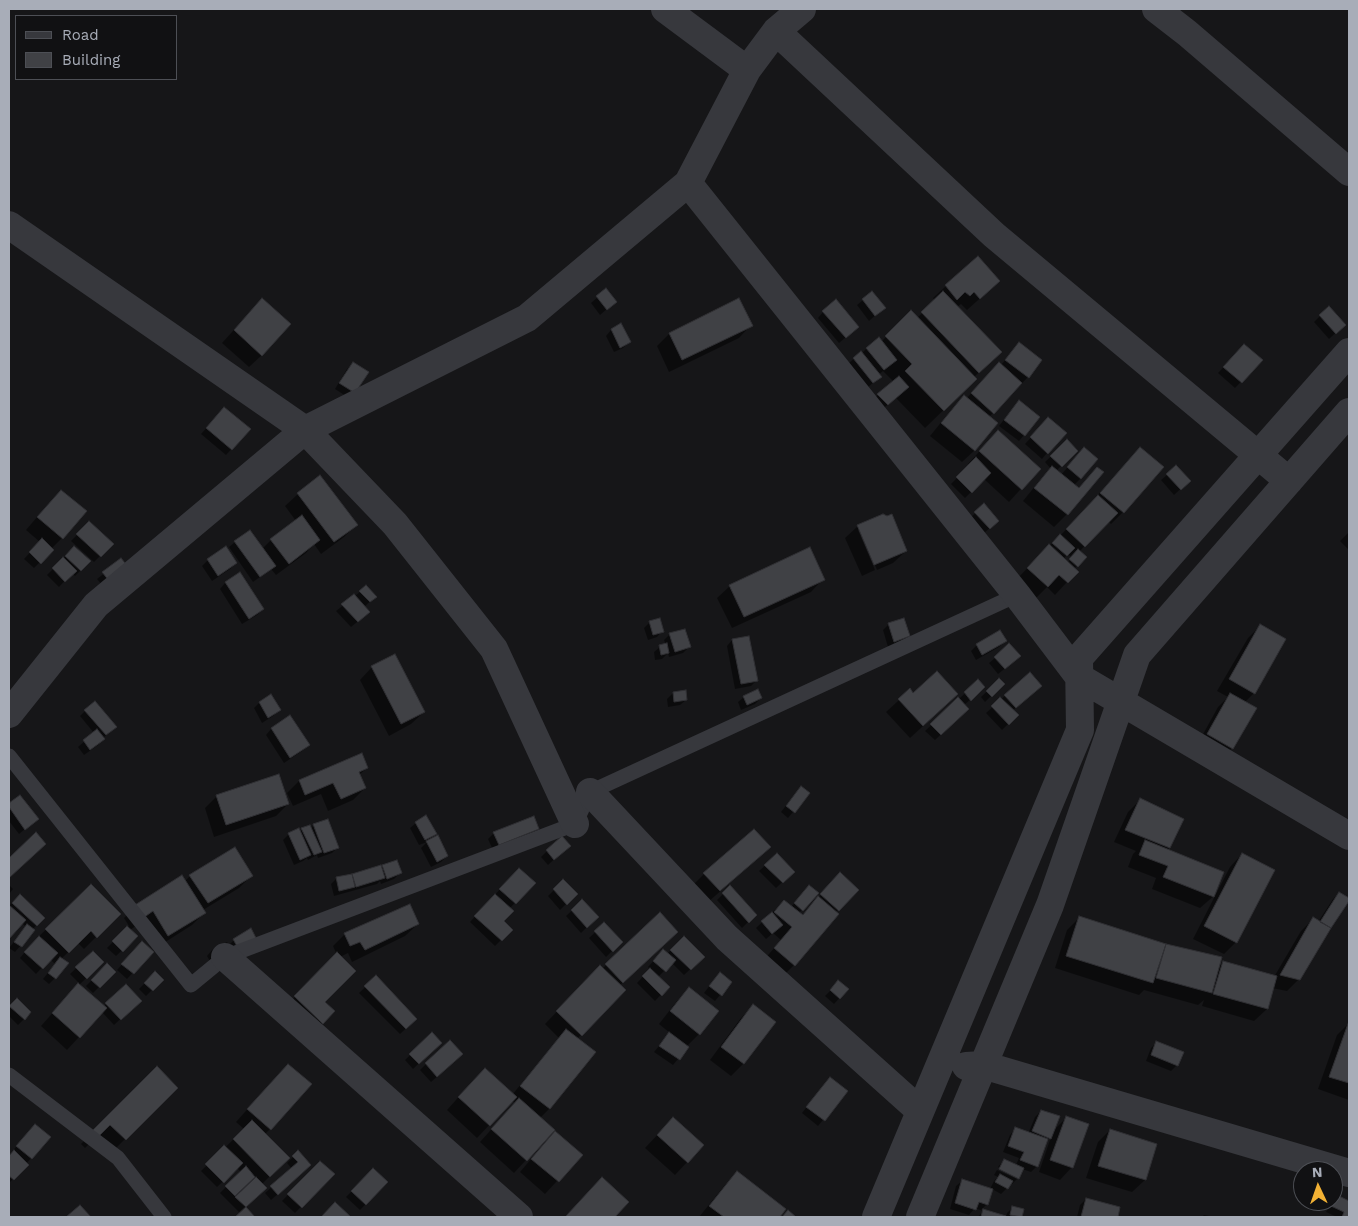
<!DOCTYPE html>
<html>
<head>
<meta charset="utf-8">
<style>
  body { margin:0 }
  #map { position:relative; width:1358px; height:1226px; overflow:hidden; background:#161618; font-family:"Work Sans",sans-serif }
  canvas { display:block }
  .frame { position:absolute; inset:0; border:10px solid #a8adb8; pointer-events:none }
  .legend { position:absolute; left:15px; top:15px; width:162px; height:65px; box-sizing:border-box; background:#111113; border:1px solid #4d4f55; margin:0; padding:6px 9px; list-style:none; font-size:15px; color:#a8adb8 }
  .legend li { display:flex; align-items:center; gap:10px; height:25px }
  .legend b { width:25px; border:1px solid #4d4f55 }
  .north { position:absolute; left:1293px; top:1161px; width:50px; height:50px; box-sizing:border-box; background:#111113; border:1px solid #4d4f55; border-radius:50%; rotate:357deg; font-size:14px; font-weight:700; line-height:20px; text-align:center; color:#a8adb8 }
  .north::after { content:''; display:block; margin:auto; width:18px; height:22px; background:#f2b134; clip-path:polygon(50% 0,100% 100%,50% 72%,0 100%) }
</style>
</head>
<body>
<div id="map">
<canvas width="1358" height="1226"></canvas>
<div class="frame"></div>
<ul class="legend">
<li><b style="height:6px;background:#37383d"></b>Road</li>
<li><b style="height:14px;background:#404145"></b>Building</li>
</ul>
<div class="north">N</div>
</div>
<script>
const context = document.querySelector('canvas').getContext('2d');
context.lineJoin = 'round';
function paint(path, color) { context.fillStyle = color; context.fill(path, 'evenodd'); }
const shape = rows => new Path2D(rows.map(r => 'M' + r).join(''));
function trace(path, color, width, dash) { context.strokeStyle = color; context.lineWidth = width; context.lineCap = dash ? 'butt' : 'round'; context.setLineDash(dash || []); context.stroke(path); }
paint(shape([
  [978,258,986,293,967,310,961,304,957,307,988,364,974,377,957,397,925,428,896,398,881,410,872,400,894,382,883,371,878,375,874,382,867,388,848,364,860,353,861,354,867,348,881,342,911,312,917,318,935,301,933,298,946,286],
  [606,290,615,302,600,315,591,303],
  [262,299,262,355,249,367,222,343],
  [863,300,878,313,869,321,857,305],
  [823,312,852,332,839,343,818,318],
  [1320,316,1344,325,1329,339,1314,322],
  [751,325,739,338,669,372,657,346,669,334],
  [611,330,629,342,623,348,614,352,606,336],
  [1019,344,1028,377,989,417,975,450,962,462,930,436,952,409,964,397,966,399,987,376,1001,365],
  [1244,346,1261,361,1235,388,1218,373],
  [353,364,367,372,349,398,335,389,347,369],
  [1013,408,1024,435,1019,441,999,426],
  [219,414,249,430,226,455,201,434],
  [1048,419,1047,453,1042,459,1025,444],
  [1067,441,1076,451,1056,471,1061,475,1078,455,1081,478,1074,485,1078,489,1097,468,1102,472,1067,514,1054,527,1023,501,1040,480,1051,469,1045,462],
  [986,444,1039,469,1009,502,984,479,965,498,951,484,969,466,968,464],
  [1140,449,1123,512,1111,524,1108,521,1079,552,1085,557,1074,569,1067,582,1055,595,1047,587,1035,599,1016,580,1037,558,1060,536],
  [1068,554,1072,558,1067,563,1063,559],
  [1167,475,1189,481,1174,495,1161,480],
  [320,477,356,525,344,537,321,554,314,544,306,553,276,575,271,569,253,582,229,547,235,542,262,549,271,540,296,521,285,506,298,494],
  [49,503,62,538,51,549,52,550,34,568,24,559,40,542,26,530],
  [984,505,992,526,983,534,970,518],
  [89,523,112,544,94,562,71,541],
  [858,526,906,551,893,563,877,570,861,530,858,530,875,570,862,576,845,538],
  [1349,532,1349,550,1340,541],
  [74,548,89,562,75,576,72,573,59,587,47,575],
  [225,548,236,563,230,569,212,581,202,566,208,560],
  [121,560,107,591,97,579],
  [240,574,263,609,257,615,242,624,220,589,225,583],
  [823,579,811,592,732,628,717,598,730,586],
  [360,592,375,597,364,607,362,618,351,627,336,611],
  [650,622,662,631,657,637,648,640,644,628],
  [889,624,909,636,903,642,888,647,883,630],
  [1260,626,1254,693,1244,703,1232,748,1220,760,1196,747,1218,707,1228,697,1217,691,1248,638],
  [670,634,689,647,683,653,669,657,668,653,662,659,655,660,654,652,660,647,666,645,664,640],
  [732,640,756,681,751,686,735,689,727,646],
  [1005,641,999,647,976,660,971,651,977,645],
  [995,658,1013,662,998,674,989,663],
  [372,667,424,712,411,724,389,736,360,680],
  [1029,674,1034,692,1012,711,1017,715,1002,730,986,713],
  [999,680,1003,684,985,702,981,697],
  [978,681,978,693,964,705,968,709,935,740,925,731],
  [910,690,913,694,945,706,910,738,886,712],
  [673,693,686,700,680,705,668,707,667,699],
  [270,696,279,710,273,716,262,723,254,708,259,703],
  [744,697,761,698,755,704,741,710,738,702],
  [85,711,115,727,103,738,103,739,98,745,84,755,78,747,94,733,80,716],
  [290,717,308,745,302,751,284,763,266,735,271,729],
  [367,768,359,775,365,788,353,800,328,811,321,794,293,806,287,793,299,781],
  [795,794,808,794,788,818,781,812],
  [217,796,288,804,276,816,214,837,205,808],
  [20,797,37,819,19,834,9,821,9,805],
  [1140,800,1182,820,1169,848,1167,850,1214,893,1216,894,1230,867,1242,854,1236,942,1224,954,1193,939,1216,894,1200,908,1152,889,1156,878,1128,867,1133,854,1136,851,1114,842,1128,812],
  [416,823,435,834,428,841,447,856,441,862,431,867,421,848,427,842,419,845,410,828],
  [314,825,337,848,332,853,318,858,317,855,308,860,307,858,303,861,294,865,283,840,289,834,299,832,302,829,310,829],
  [538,829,532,834,493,850,488,839,494,833],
  [547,851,563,851,548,865,541,857],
  [777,855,793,872,776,888,759,871],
  [757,859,707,903,692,886,704,874],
  [382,866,400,873,394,879,381,884,380,881,377,884,334,896,331,884,337,878,380,867,380,868],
  [840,874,857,890,836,912,794,965,782,977,763,961,781,940,773,933,766,939,756,928,784,901,791,907,804,893,817,893,799,913,802,916],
  [513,875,534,883,509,909,502,921,511,930,495,946,470,922],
  [190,876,251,876,239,888,203,910,204,913,192,925,156,948,140,923,130,930,137,936,116,956,107,948,129,926,124,918,136,906,185,881],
  [563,881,576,894,560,910,548,896],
  [9,885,13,889,9,894],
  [91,886,119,914,84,949,78,943,61,959,55,978,49,984,43,979,55,964,50,959,36,974,20,958,33,942],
  [730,887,755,915,742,928,717,900],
  [1339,893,1330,927,1299,979,1287,991,1272,988,1267,1009,1254,1021,1202,1006,1204,1000,1198,1005,1144,990,1139,995,1055,968,1067,930,1079,918,1165,945,1220,958,1218,968,1223,962,1274,977,1301,931,1313,919,1318,922,1333,899],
  [20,896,43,918,32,930,33,931,15,952,9,948,26,927,22,923,9,938,9,906],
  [582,901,597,917,581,933,566,916],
  [660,914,664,944,619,986,624,990,577,1039,594,1053,549,1109,540,1118,526,1160,514,1173,480,1142,515,1103,512,1101,477,1138,447,1110,472,1082,512,1095,559,1038,545,1024,588,979,602,969],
  [418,924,405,936,352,962,348,953,340,957,323,1002,333,1012,310,1035,283,1009,337,955,333,946,345,934],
  [604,924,621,942,606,957,589,938],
  [684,937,703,957,684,975,672,963,658,977,668,987,655,1001,637,983,650,969,648,967,657,957,667,954],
  [234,940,256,940,211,963,207,956,212,950,227,942,229,945],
  [136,949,152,952,127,979,117,970],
  [93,952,103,962,79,985,103,1007,126,986,134,1006,114,1025,102,1012,67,1050,41,1026,79,983,70,974],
  [107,965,114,972,93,993,86,986],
  [155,973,162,980,146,996,139,989],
  [376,977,416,1019,400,1034,359,993],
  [714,980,731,982,715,1001,704,993],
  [833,988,847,990,834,1004,825,996],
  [689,989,699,1034,687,1046,688,1047,673,1065,654,1052,670,1033,659,1024,677,1001],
  [17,1000,30,1013,18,1025,9,1016,9,1008],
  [753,1006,775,1022,743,1064,731,1076,710,1060,741,1018],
  [1349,1023,1349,1100,1318,1089,1337,1035],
  [432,1034,440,1043,413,1069,405,1060],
  [1157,1042,1177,1065,1171,1071,1146,1061,1151,1048],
  [456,1060,431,1082,420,1070,426,1064],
  [157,1068,176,1088,113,1151,97,1136,85,1148,81,1144],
  [276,1077,270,1129,265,1134,288,1158,261,1185,259,1194,239,1212,220,1193,241,1172,237,1168,217,1187,201,1171,244,1129,236,1122],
  [250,1181,252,1183,243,1189,242,1188],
  [824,1085,846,1092,818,1126,802,1113],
  [1041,1111,1053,1131,1066,1118,1072,1167,1060,1180,1039,1172,1051,1137,1045,1143,1037,1166,1031,1172,1022,1169,1017,1179,1017,1177,998,1167,1004,1160,1016,1165,1019,1158,1003,1152,1010,1135,1015,1129,1028,1134,1035,1117],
  [1110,1130,1156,1144,1145,1180,1132,1192,1086,1178,1098,1142],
  [29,1131,49,1137,26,1164,27,1165,9,1183,9,1157,12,1154,11,1153],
  [661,1131,703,1145,675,1175,645,1148],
  [543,1145,581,1155,545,1194,520,1172],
  [298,1152,304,1171,271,1200,265,1193,292,1169,287,1163],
  [320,1162,333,1174,295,1213,282,1201],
  [373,1170,386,1183,360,1210,346,1197],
  [997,1170,1017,1179,1012,1184,1010,1183,1007,1188,1001,1194,992,1189,987,1204,981,1210,1006,1217,978,1217,983,1211,975,1208,969,1215,950,1209,956,1186,962,1181,990,1189,994,1181,998,1177,994,1175],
  [737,1173,784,1210,778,1217,699,1217,725,1185],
  [1337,1196,1349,1202,1349,1217,1337,1217,1326,1212,1331,1202],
  [1086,1199,1119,1208,1116,1217,1077,1217,1080,1205],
  [1013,1207,1023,1210,1020,1217,1006,1217,1007,1213],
  [1204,1215,1215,1217,1202,1217]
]), '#0007');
const building = shape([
  [978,256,1000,281,980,299,974,292,970,296,965,292,957,300,945,285,978,256],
  [606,288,617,302,607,310,596,296,606,288],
  [872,291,886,308,875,316,862,299,872,291],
  [943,291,1002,352,979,373,921,312,943,291],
  [262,298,291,324,262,356,234,330,262,298],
  [739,298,753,326,682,360,669,333,739,298],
  [836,299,859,327,846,338,822,311,836,299],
  [1329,306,1346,325,1336,334,1319,315,1329,306],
  [911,310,977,379,944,411,905,371,912,364,885,336,911,310],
  [621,323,631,342,620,348,611,329,621,323],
  [879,337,897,360,884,370,866,348,879,337],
  [1019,342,1042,360,1029,378,1005,360,1019,342],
  [1244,344,1263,360,1242,383,1223,367,1244,344],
  [861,351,882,377,873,383,853,358,861,351],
  [353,362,369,372,355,393,339,383,353,362],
  [999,362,1022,383,994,414,971,393,999,362],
  [899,376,909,387,888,405,877,394,899,376],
  [964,395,998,423,975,451,941,423,964,395],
  [1019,400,1040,417,1025,436,1004,420,1019,400],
  [224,407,251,429,232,450,206,428,224,407],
  [1048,417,1067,433,1048,454,1030,437,1048,417],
  [998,430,1041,469,1022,490,979,451,998,430],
  [1067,439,1078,451,1062,467,1050,456,1067,439],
  [1084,447,1098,459,1081,479,1067,467,1084,447],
  [1140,447,1164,467,1124,513,1100,493,1140,447],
  [976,457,991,473,972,493,956,477,976,457],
  [1176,465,1191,481,1181,490,1166,474,1176,465],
  [1052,466,1079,488,1097,467,1104,472,1068,515,1034,488,1052,466],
  [320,475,358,525,334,542,297,493,320,475],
  [61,490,87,511,63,539,37,517,61,490],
  [1098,495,1118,513,1085,547,1066,529,1098,495],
  [984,503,999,521,990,529,974,512,984,503],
  [883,514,887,516,892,514,907,551,874,565,857,525,883,514],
  [302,515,320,540,289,564,270,539,302,515],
  [89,521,114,544,101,557,76,534,89,521],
  [250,530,276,566,260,577,234,541,250,530],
  [1060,534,1075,548,1067,556,1052,543,1060,534],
  [42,538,54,550,41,564,29,552,42,538],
  [1049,544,1079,572,1068,583,1059,575,1048,587,1027,568,1049,544],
  [74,546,91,561,81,571,65,556,74,546],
  [226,546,237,563,218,576,207,559,226,546],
  [810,547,825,580,744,617,729,585,810,547],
  [1078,549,1087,557,1078,567,1069,559,1078,549],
  [63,557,77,571,65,582,52,568,63,557],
  [121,558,132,572,114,587,102,572,121,558],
  [240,572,264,609,249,619,225,582,240,572],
  [366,585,377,597,370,602,359,591,366,585],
  [354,594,370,612,358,622,341,604,354,594],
  [660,618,664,632,653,635,649,621,660,618],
  [904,618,910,636,894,642,888,623,904,618],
  [1260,624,1286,639,1255,694,1229,679,1260,624],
  [685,629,691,647,675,652,669,633,685,629],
  [1000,630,1007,641,982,655,976,644,1000,630],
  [749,636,758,681,741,684,732,639,749,636],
  [667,643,669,653,661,655,659,645,667,643],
  [1009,643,1021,656,1005,669,994,657,1009,643],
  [395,654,425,712,401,724,371,666,395,654],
  [937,671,958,694,923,726,898,699,910,688,913,693,937,671],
  [1030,672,1042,686,1016,708,1004,695,1030,672],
  [999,678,1005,684,992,697,986,691,999,678],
  [978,679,985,687,971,701,964,692,978,679],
  [758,689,762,698,747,705,743,696,758,689],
  [686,690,687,700,674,702,673,692,686,690],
  [1230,693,1257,708,1233,749,1207,734,1230,693],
  [271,694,281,710,268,718,259,702,271,694],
  [958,697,969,709,941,735,930,724,958,697],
  [1000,697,1019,715,1009,725,991,706,1000,697],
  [95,701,117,727,106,735,84,710,95,701],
  [290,715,310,745,290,758,271,728,290,715],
  [97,729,105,739,90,750,83,740,97,729],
  [362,753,368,768,359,772,366,788,341,799,333,783,305,795,299,780,362,753],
  [279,774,289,804,226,825,216,795,279,774],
  [801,786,810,793,795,813,786,806,801,786],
  [20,795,39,819,25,830,9,807,9,803,20,795],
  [1140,798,1184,819,1170,848,1125,830,1140,798],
  [426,815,437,834,425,840,415,822,426,815],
  [534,816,539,829,499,845,493,832,534,816],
  [328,819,339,848,324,853,313,824,328,819],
  [310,825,322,852,314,855,301,828,310,825],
  [299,828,311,855,300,860,288,833,299,828],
  [754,829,771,847,720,891,703,873,754,829],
  [36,832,46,844,9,878,9,858,36,832],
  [438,835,448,856,437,862,426,841,438,835],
  [562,836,571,846,554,860,546,850,562,836],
  [1145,840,1224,872,1214,897,1163,877,1168,866,1139,855,1145,840],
  [235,847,253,876,208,903,189,875,235,847],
  [777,853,795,872,783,883,764,865,777,853],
  [1242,853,1275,870,1237,943,1204,926,1242,853],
  [397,860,402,873,387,879,382,865,397,860],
  [381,865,385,878,356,887,352,874,381,865],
  [519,868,536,883,516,904,499,889,519,868],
  [840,872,859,890,839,911,820,894,840,872],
  [352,874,355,887,339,891,336,877,352,874],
  [182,875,206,913,168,936,153,911,143,918,135,905,182,875],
  [563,879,578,894,567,905,553,889,563,879],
  [91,884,121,914,97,938,91,931,69,953,45,929,91,884],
  [730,885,757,915,749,923,722,893,730,885],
  [809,885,819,893,803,911,794,903,809,885],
  [1339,892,1349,898,1349,901,1331,928,1320,922,1339,892],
  [20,894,45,918,37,926,12,903,20,894],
  [495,894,514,911,504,921,513,930,502,941,474,916,495,894],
  [818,896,839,914,795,966,774,948,792,927,774,912,784,900,803,915,818,896],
  [582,899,599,917,587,928,571,910,582,899],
  [410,904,419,924,365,950,360,942,350,946,344,933,410,904],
  [9,905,26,920,9,939,9,905],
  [660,912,678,932,623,983,605,964,660,912],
  [772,912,783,925,772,934,761,921,772,912],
  [1079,916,1166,944,1153,983,1066,956,1079,916],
  [1313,917,1331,928,1300,980,1280,975,1313,917],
  [604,922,623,942,613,952,594,931,604,922],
  [27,924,35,930,22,947,14,942,27,924],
  [127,926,138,936,123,952,112,941,127,926],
  [251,928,257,940,239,950,233,939,251,928],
  [39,936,58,953,43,969,24,952,39,936],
  [684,936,705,957,691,970,670,950,684,936],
  [142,941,154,952,134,974,121,964,142,941],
  [1166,944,1222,957,1212,993,1156,978,1166,944],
  [663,949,676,960,666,972,653,961,663,949],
  [93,951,104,962,87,979,75,967,93,951],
  [337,952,356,971,325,1002,335,1011,323,1024,294,996,337,952],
  [60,957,69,963,56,979,48,973,60,957],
  [1223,961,1277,976,1268,1009,1213,994,1223,961],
  [107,963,116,972,100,988,91,980,107,963],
  [600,965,626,990,582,1036,556,1011,600,965],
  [650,968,670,987,662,996,642,976,650,968],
  [155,971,164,980,153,991,144,983,155,971],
  [720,972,732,982,722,996,709,986,720,972],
  [376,975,417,1019,406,1029,364,986,376,975],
  [838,980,849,989,840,999,830,990,838,980],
  [78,983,107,1008,80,1038,52,1013,78,983],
  [126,984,142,1001,121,1020,105,1003,126,984],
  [689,987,719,1011,700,1035,670,1011,689,987],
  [17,998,31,1012,25,1020,9,1006,17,998],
  [753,1004,776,1022,744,1064,721,1047,753,1004],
  [1349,1021,1349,1083,1329,1077,1349,1021],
  [566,1029,596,1052,550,1109,520,1086,566,1029],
  [432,1032,442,1043,419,1064,409,1054,432,1032],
  [669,1032,689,1047,680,1060,659,1046,669,1032],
  [450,1040,463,1054,437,1077,425,1063,450,1040],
  [1156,1041,1184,1052,1178,1066,1151,1055,1156,1041],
  [288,1064,312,1084,271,1130,247,1109,288,1064],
  [157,1066,178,1088,126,1140,110,1125,98,1137,92,1131,157,1066],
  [485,1068,517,1097,490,1126,458,1097,485,1068],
  [830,1077,848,1091,825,1121,806,1107,830,1077],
  [519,1098,555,1130,527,1161,491,1129,519,1098],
  [1041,1110,1060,1116,1051,1139,1032,1131,1041,1110],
  [1066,1116,1089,1124,1073,1168,1050,1160,1066,1116],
  [673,1117,704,1145,688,1163,657,1135,673,1117],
  [252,1120,290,1158,270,1177,233,1139,252,1120],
  [35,1124,51,1137,32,1159,16,1146,35,1124],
  [1015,1127,1048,1139,1038,1167,1020,1160,1024,1152,1008,1146,1015,1127],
  [1110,1129,1157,1144,1146,1180,1098,1166,1110,1129],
  [555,1131,583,1155,559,1182,531,1159,555,1131],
  [224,1145,243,1163,224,1183,205,1164,224,1145],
  [14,1150,29,1165,14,1180,9,1176,9,1156,14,1150],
  [298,1150,311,1165,278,1195,270,1186,298,1162,292,1156,298,1150],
  [1004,1159,1024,1168,1019,1179,999,1169,1004,1159],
  [320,1161,335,1174,302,1208,287,1194,320,1161],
  [246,1166,255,1177,235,1196,225,1186,246,1166],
  [373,1168,388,1182,366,1205,351,1191,373,1168],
  [737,1171,786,1209,780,1217,724,1217,709,1206,737,1171],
  [1000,1174,1013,1181,1008,1189,995,1182,1000,1174],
  [256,1177,267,1188,246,1207,235,1197,256,1177],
  [602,1177,629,1202,615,1217,567,1217,566,1216,602,1177],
  [962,1179,993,1189,988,1205,979,1202,976,1210,955,1203,962,1179],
  [1337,1195,1349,1201,1349,1217,1342,1217,1344,1212,1331,1206,1337,1195],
  [1086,1198,1120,1207,1118,1217,1081,1217,1086,1198],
  [335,1202,351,1217,321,1217,335,1202],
  [80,1205,91,1217,66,1217,80,1205],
  [1012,1206,1024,1209,1022,1217,1010,1215,1012,1206],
  [246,1207,255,1217,235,1217,246,1207],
  [983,1209,1006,1216,1006,1217,981,1217,983,1209],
  [788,1210,796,1217,782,1217,788,1210]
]);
paint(building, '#404145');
trace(building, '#303034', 1);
trace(shape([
  [9,756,191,985,225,957,575,824,590,792,1017,595],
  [9,1075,118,1158,164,1217]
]), '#37383d', 15);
trace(shape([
  [665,9,747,70],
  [1156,9,1187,33,1349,172],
  [776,31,994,235,1289,481],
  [688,183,1017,595,1079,677,1349,836],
  [9,225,305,430,395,524,494,649,575,824],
  [9,714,96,605,305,430,527,318,688,183,747,70,776,31,802,9],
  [590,792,727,938,920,1111],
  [225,957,519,1217],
  [966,1066,983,1065,1349,1173],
  [876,1217,1080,730,1079,658,1349,352],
  [920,1217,1050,905,1137,655,1349,412]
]), '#37383d', 28);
</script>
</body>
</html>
